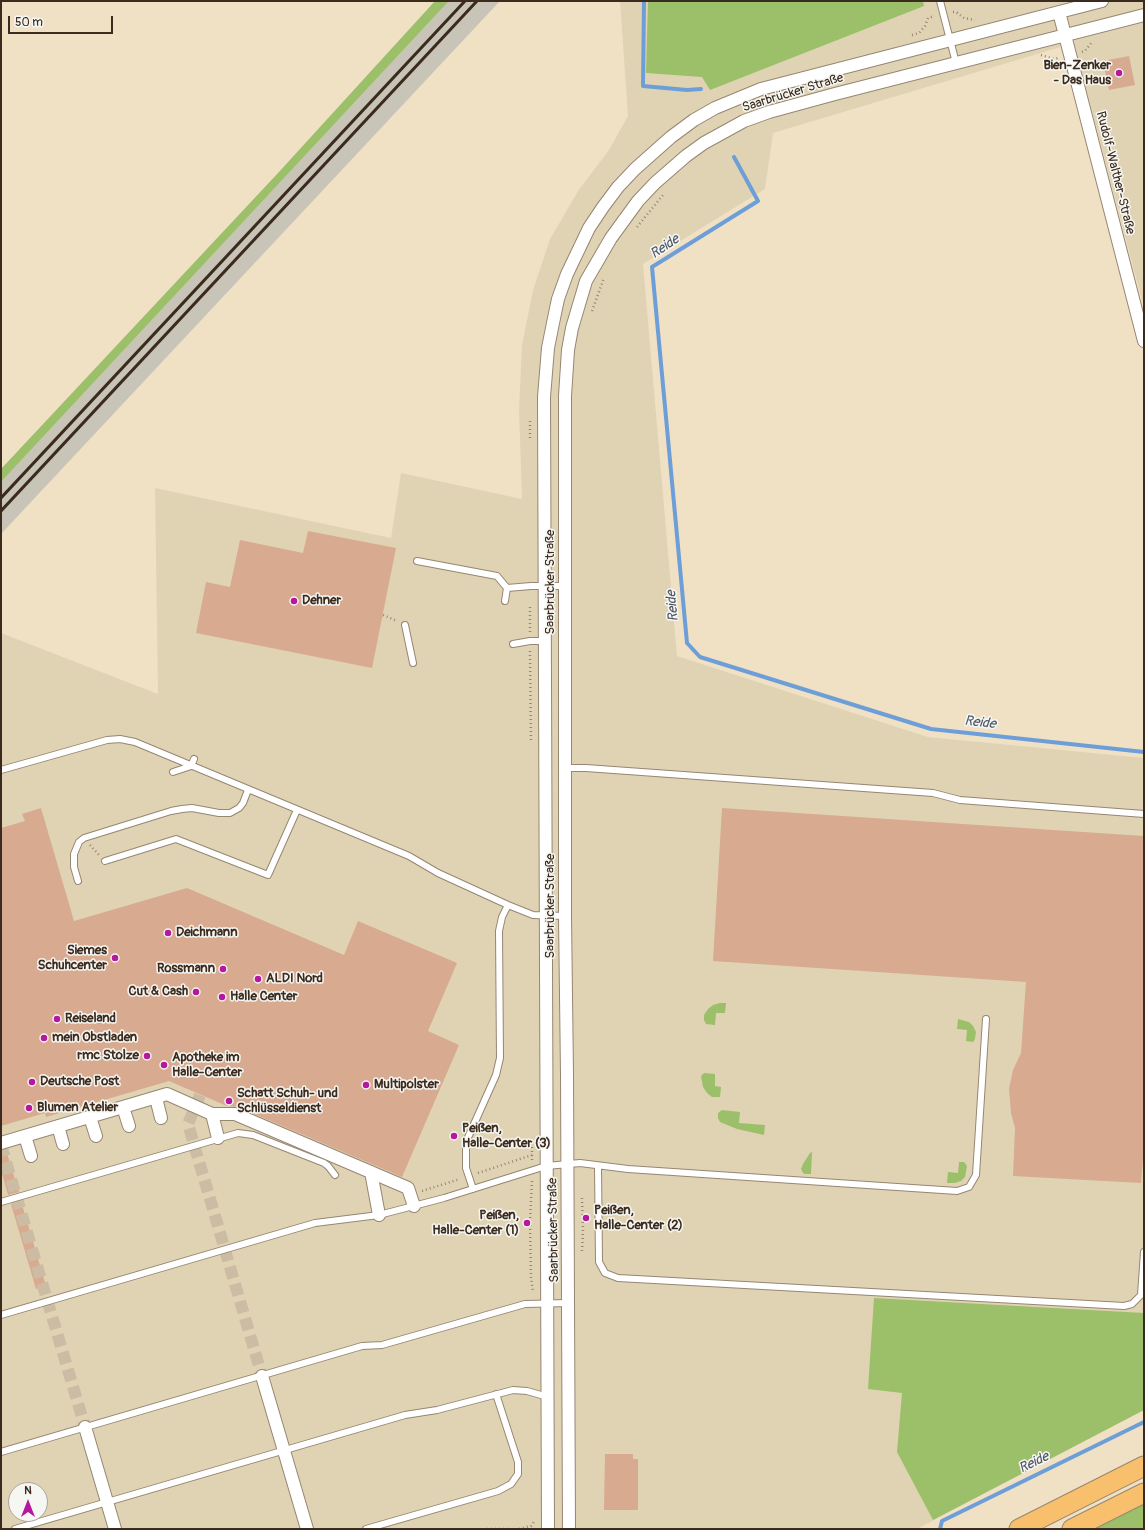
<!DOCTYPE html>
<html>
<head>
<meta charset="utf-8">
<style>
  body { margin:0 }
  #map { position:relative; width:1145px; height:1530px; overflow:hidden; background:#f0e1c5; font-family:Pangolin,sans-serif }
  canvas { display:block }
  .frame { position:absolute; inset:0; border:2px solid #3b2a1e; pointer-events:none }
  .north { position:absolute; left:8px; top:1482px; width:40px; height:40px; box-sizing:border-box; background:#f6f6f2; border:1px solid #aba49d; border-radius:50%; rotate:0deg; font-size:11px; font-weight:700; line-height:16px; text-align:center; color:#3b2a1e }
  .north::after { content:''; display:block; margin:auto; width:14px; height:18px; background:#b5179e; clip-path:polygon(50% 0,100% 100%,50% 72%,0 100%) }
  .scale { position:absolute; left:8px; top:16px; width:105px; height:18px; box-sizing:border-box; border:2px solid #3b2a1e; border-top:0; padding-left:5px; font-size:12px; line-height:14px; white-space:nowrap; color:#3b2a1e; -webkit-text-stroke:3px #f6f6f2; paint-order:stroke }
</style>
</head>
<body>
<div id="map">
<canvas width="1145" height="1530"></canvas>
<div class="frame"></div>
<div class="north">N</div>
<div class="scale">50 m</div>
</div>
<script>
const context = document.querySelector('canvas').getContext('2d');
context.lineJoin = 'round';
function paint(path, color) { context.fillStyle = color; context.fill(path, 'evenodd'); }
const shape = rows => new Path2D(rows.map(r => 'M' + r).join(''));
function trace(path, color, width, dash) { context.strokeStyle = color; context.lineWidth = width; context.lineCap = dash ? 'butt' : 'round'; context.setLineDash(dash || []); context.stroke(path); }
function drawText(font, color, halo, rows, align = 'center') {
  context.font = font + ' Pangolin,sans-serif'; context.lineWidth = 3; context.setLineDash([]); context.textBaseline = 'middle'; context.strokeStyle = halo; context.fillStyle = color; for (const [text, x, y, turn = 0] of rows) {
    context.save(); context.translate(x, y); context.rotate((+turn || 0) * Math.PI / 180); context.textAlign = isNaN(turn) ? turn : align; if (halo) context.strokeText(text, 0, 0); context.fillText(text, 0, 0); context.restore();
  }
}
paint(shape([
  [620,1,1144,1,1144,308,1074,43,773,133,765,189,643,264,677,656,928,737,1144,758,1144,1410,917,1529,597,1529,588,1528,586,1529,1,1529,1,633,158,694,155,488,391,538,401,473,522,499,519,410,522,345,533,290,550,239,578,191,609,150,628,116],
  [16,1490,40,1490,40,1514,16,1514]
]), '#e0d3b4');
paint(shape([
  [449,1,500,1,1,534,1,482]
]), '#c8c4b8');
paint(shape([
  [435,1,449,1,1,482,1,469,278,173],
  [648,1,923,1,924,6,710,90,702,77,646,73],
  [720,1003,726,1003,725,1013,716,1013,715,1025,706,1024,704,1020,704,1015,708,1009,713,1005],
  [958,1019,969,1022,973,1026,976,1032,975,1039,973,1042,966,1041,967,1030,957,1029],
  [704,1073,715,1074,715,1086,721,1087,720,1097,712,1097,707,1093,703,1087,701,1076],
  [722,1110,740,1112,739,1123,765,1125,764,1135,737,1129,720,1122,718,1118,718,1113],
  [812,1152,811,1174,805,1174,803,1173,801,1169,803,1164,810,1153],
  [959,1162,964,1162,967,1166,965,1177,961,1181,955,1183,947,1183,948,1172,958,1173],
  [874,1298,1144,1313,1144,1410,933,1520,897,1452,902,1393,868,1389],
  [1144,1502,1144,1529,1088,1529]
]), '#9cbf69');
trace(shape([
  [644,1,643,86,687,90,701,89],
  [734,157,758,201,652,267,687,643,700,657,931,729,1144,752],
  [940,1529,942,1521,1144,1422]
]), '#6e9ed8', 4);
paint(shape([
  [1129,56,1135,85,1109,90,1103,61],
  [308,531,396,548,372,668,196,633,206,582,230,587,240,540,303,553],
  [41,808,74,921,187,888,344,955,358,921,457,963,428,1031,459,1045,402,1177,238,1107,227,1106,169,1081,46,1117,45,1113,1,1126,1,828,25,821,22,814],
  [722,808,1144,836,1144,1145,1141,1183,1013,1176,1015,1128,1011,1113,1009,1089,1013,1070,1021,1053,1026,982,713,961],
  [6,1150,19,1192,8,1195,1,1170,1,1151],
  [21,1201,46,1286,36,1289,11,1204],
  [605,1454,633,1454,633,1459,638,1459,638,1510,604,1510]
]), '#d8aa90');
trace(shape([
  [200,1095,188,1124,262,1376],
  [1,1145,85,1427]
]), '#ccbca4', 12, [12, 6]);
const lane = shape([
  [940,1,956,63],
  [417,561,497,576,507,588,531,586,565,586],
  [505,601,507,588],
  [405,625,413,663],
  [513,644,530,641,545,641],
  [565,768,586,768,933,793,960,800,1144,814],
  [1,770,107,740,120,739,135,742,409,856,438,873,508,905],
  [173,772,191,766,194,759],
  [105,861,176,839,268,875,297,810],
  [78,881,74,867,74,854,79,842,84,838,171,811,182,809,192,808,219,813,230,813,239,808,243,803,248,790],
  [598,1166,599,1262,605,1273,618,1278,1124,1306,1132,1304,1141,1295,1144,1252],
  [473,1189,466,1168,466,1142,496,1075,500,1058,499,931,502,917,508,905,533,915,565,916],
  [1,1202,238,1133,253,1135,324,1163,328,1166,335,1175],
  [1,1315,315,1223,379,1215,444,1198,546,1166,580,1163,628,1169,957,1191,969,1187,976,1175,986,1019],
  [1,1452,362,1346,382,1345,525,1304,569,1303],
  [15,1529,405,1415,437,1410,513,1390,527,1391,548,1397],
  [366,1529,498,1491,511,1484,518,1474,518,1462,496,1394]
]);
const street = shape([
  [1059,12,1144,341],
  [156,1098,161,1118],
  [123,1107,129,1126],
  [212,1114,218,1138],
  [90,1117,96,1136],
  [58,1126,63,1144],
  [25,1136,31,1156],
  [1,1143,167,1094,212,1114,235,1114,408,1188,414,1206],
  [371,1172,379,1215],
  [262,1376,307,1529],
  [85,1427,115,1529],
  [548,1529,544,397,548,348,553,323,558,299,567,274,589,228,603,207,618,187,635,169,671,137,694,120,715,108,761,89,1102,1],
  [569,1529,567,1075,565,916,565,396,568,350,572,328,586,281,611,238,638,201,655,183,686,156,704,143,744,121,769,112,835,94,1144,15]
]);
const primary = shape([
  [1019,1529,1144,1466],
  [1072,1529,1144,1493]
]);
trace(lane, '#968672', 8);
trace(street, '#968672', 14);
trace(primary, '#968672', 21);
trace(shape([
  [953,12,956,12,964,18,975,20],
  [912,35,919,33,925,26,928,18,934,16],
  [1082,52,1085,51,1092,42],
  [1041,55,1054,59,1059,58],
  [637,227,663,195],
  [592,311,604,278],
  [530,421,530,440],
  [383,615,397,621],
  [530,632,530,605],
  [530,651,531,742],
  [90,845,99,855],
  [532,1160,532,1147],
  [478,1173,532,1155],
  [532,1181,530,1221,531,1277,533,1292],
  [422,1191,460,1179],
  [582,1251,583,1231,582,1198],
  [487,1529,510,1529],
  [519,1529,531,1526,535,1520]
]), '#968672', 2.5, [1, 3]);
trace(lane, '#fff', 6);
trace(street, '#fff', 12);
trace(primary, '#f8bf6c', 19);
trace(shape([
  [1,498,465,1],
  [1,511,477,1]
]), '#3b2a1e', 3);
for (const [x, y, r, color] of [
  [1119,73,4,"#b5179e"],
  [294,601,4,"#b5179e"],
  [168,933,4,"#b5179e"],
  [115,958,4,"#b5179e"],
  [223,969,4,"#b5179e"],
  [258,979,4,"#b5179e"],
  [196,992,4,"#b5179e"],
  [222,997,4,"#b5179e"],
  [57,1019,4,"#b5179e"],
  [44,1038,4,"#b5179e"],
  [147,1056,4,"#b5179e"],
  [164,1065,4,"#b5179e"],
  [32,1082,4,"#b5179e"],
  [366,1085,4,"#b5179e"],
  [229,1101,4,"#b5179e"],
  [29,1108,4,"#b5179e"],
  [454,1136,4,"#b5179e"],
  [586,1218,4,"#b5179e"],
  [527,1223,4,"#b5179e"]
]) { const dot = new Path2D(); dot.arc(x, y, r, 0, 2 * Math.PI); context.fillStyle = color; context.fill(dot); trace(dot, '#f6f6f2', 1.5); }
drawText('bold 13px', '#3b2a1e', '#f6f6f2', [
  ["Bien-Zenker",1111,66,"right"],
  ["- Das Haus",1111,81,"right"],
  ["Dehner",302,601],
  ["Deichmann",176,933],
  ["Siemes",107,951,"right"],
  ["Schuhcenter",107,966,"right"],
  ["Rossmann",215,969,"right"],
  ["ALDI Nord",266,979],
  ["Cut & Cash",188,992,"right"],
  ["Halle Center",230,997],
  ["Reiseland",65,1019],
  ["mein Obstladen",52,1038],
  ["rmc Stolze",139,1056,"right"],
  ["Apotheke im",172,1058],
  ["Halle-Center",172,1073],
  ["Deutsche Post",40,1082],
  ["Multipolster",374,1085],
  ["Schatt Schuh- und",237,1094],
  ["Schlüsseldienst",237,1109],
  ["Blumen Atelier",37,1108],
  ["Peißen,",462,1129],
  ["Halle-Center (3)",462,1144],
  ["Peißen,",594,1211],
  ["Halle-Center (2)",594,1226],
  ["Peißen,",519,1216,"right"],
  ["Halle-Center (1)",519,1231,"right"]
], 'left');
drawText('13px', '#3b2a1e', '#f6f6f2', [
  ["Saarbrücker Straße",793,93,-17],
  ["Rudolf-Walther-Straße",1115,173,76],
  ["Saarbrücker Straße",551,582,-90],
  ["Saarbrücker Straße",551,906,-90],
  ["Saarbrücker Straße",554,1230,-91]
]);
drawText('italic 14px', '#4f5868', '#f6f6f2', [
  ["Reide",665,247,-34],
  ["Reide",673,606,-95],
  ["Reide",980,723,6],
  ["Reide",1034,1463,-26]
]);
</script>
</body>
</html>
